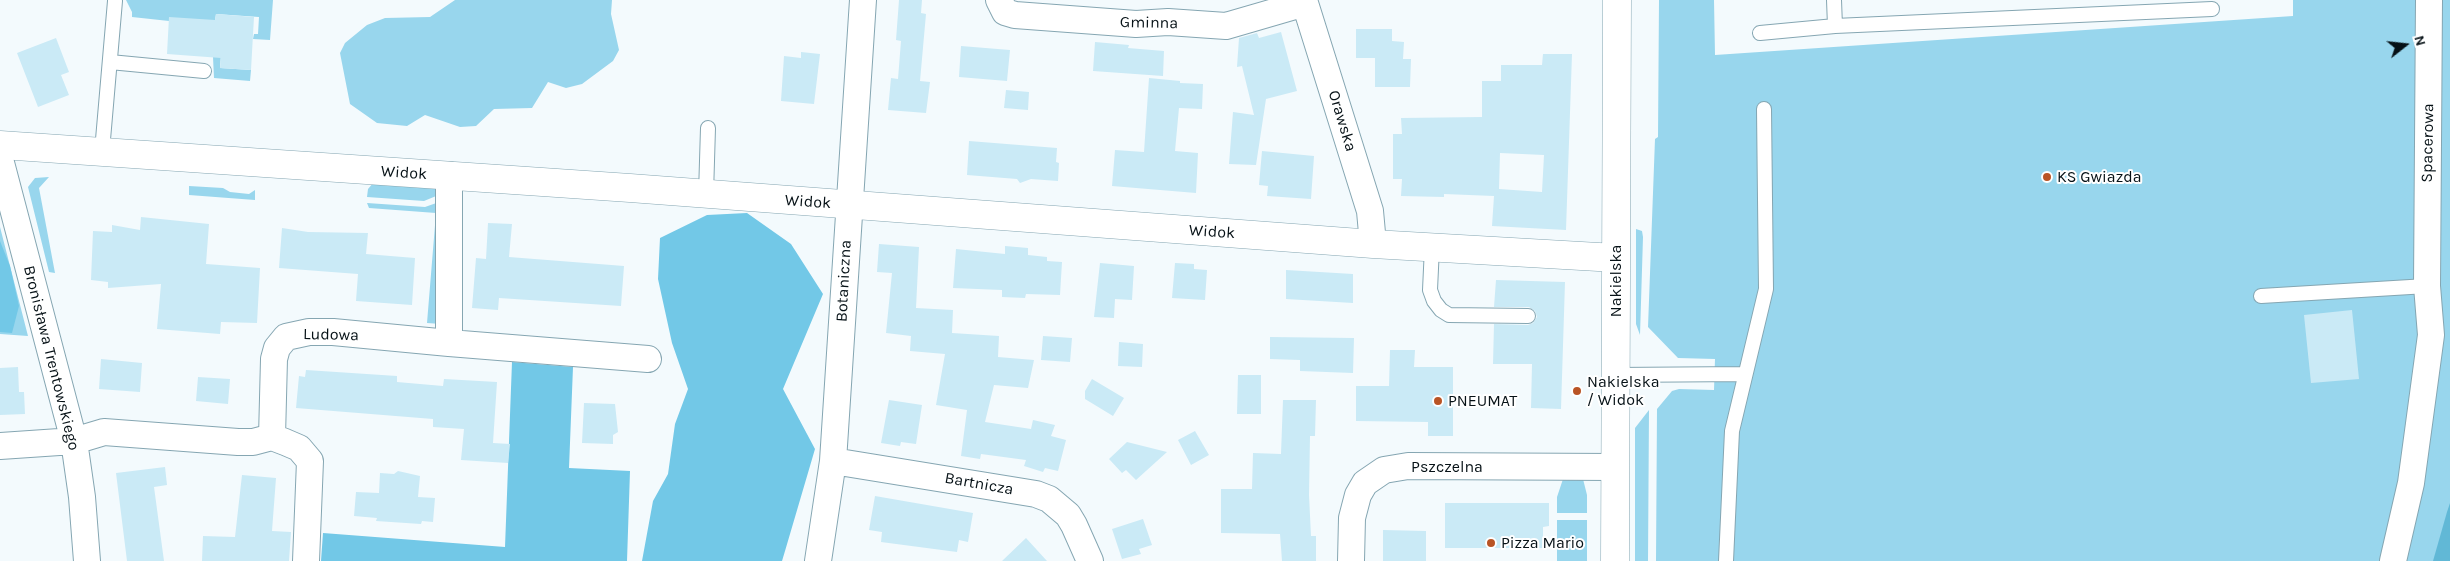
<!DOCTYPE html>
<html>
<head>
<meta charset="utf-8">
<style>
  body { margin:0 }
  #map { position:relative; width:2450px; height:561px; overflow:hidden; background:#f3fafd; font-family:Karla,sans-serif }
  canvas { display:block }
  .north { position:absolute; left:2380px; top:20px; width:50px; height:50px; -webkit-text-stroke:4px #fff; paint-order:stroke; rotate:74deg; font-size:14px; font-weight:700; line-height:20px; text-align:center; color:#061116 }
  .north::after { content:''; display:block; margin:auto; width:18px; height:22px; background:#061116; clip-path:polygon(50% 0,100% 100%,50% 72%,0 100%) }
</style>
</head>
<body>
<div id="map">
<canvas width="2450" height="561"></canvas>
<div class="north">N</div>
</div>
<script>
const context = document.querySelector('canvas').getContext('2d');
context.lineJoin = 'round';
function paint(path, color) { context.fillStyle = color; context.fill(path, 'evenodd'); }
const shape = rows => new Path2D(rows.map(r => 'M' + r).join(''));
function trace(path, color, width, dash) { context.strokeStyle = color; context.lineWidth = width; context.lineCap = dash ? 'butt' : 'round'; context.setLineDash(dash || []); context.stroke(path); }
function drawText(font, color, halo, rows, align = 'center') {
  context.font = font + ' Karla,sans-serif'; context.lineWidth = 4; context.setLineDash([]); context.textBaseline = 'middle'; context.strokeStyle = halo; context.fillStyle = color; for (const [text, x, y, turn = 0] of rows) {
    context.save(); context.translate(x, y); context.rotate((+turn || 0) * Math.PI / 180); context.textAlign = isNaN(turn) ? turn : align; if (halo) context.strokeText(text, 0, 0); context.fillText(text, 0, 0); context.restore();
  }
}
paint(shape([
  [126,0,273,0,270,40,253,39,254,34,258,34,259,17,216,14,215,20,169,21,132,17,132,12],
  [455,0,612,0,611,14,619,50,613,61,582,84,566,88,548,82,532,108,494,109,476,126,460,127,425,115,407,126,377,123,350,104,340,53,345,43,367,25,385,18,430,17],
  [1659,0,1714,0,1715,55,2293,16,2293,0,2450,0,2450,505,2434,561,1656,561,1657,409,1672,391,1679,389,1714,390,1715,359,1678,358,1648,327,1655,139,1658,137],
  [221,53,220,68,251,70,250,81,214,78,213,57],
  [49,177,39,188,55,273,49,272,28,187,35,178],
  [374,182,435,186,441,194,424,201,367,197,368,189],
  [189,186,223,188,230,192,249,194,255,190,255,200,189,195],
  [442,201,441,324,427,323,436,213,369,208,367,203,425,207],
  [0,227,28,336,0,334],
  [1636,229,1642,231,1643,237,1640,335,1636,324],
  [1649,410,1648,561,1635,561,1635,428],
  [1563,479,1583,479,1587,495,1587,513,1557,513,1557,497],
  [1557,520,1587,520,1587,561,1557,561]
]), '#98d6ed');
paint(shape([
  [747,213,791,244,823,294,783,389,815,449,785,551,782,561,642,561,653,501,668,474,675,424,688,389,672,343,658,279,660,238,707,215],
  [0,241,10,266,19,306,12,333,0,332],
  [512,362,573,367,569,468,630,471,627,561,321,561,323,533,505,547]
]), '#72c8e7');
paint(shape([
  [2450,503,2450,561,2433,561,2447,512]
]), '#61b8d6');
paint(shape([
  [899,0,922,0,921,13,926,14,920,81,930,82,926,113,888,110,891,78,898,79,901,41,896,40],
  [216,14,254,17,251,70,220,68,221,58,167,54,169,17,215,20],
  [1356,29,1392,29,1392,41,1404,42,1403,59,1411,59,1410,87,1375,87,1375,58,1356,58],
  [1281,32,1297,91,1266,99,1256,165,1229,164,1233,112,1254,115,1242,66,1237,67,1239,38,1257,33,1259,38],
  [56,38,69,72,61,75,69,95,38,107,17,53],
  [1095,42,1129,45,1128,48,1164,51,1163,76,1093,71],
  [961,46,1010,50,1007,81,959,77],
  [801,52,820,54,814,104,781,101,784,56,801,58],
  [1543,54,1572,54,1566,230,1492,226,1494,196,1444,194,1444,197,1401,196,1402,179,1393,179,1393,134,1402,134,1401,118,1482,117,1482,81,1501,81,1501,65,1542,65],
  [1500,153,1544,155,1542,192,1499,189],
  [1149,78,1180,81,1180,83,1203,84,1202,109,1179,108,1175,151,1198,153,1196,193,1112,186,1115,150,1144,152],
  [1006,90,1029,92,1028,110,1004,108],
  [969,141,1057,148,1056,162,1059,163,1058,181,1031,179,1020,183,1017,179,967,175],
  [1262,151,1314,156,1311,199,1267,196,1268,186,1259,185],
  [141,217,209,224,206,264,260,268,257,323,221,322,220,334,157,329,161,284,108,288,108,282,91,280,93,231,112,232,112,225,140,230],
  [488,223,512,224,509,257,624,266,621,306,499,298,498,310,472,308,476,258,486,259],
  [282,228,308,232,368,233,366,254,415,258,412,305,356,301,358,274,279,268],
  [879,244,919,247,916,308,953,310,952,333,999,336,998,357,1034,360,1028,388,994,385,985,422,1031,429,1033,420,1055,425,1051,436,1066,440,1058,471,1045,468,1043,472,1024,466,1026,460,981,454,980,459,961,456,967,410,936,405,945,354,910,351,911,336,886,333,892,273,877,272],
  [1005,246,1028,248,1028,255,1047,257,1047,261,1062,262,1060,295,1026,294,1025,298,1002,297,1002,290,953,288,956,249,1005,254],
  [1100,263,1134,266,1132,300,1115,299,1114,318,1094,317],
  [1175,263,1194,264,1194,269,1207,270,1205,300,1172,298],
  [1286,270,1353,274,1353,303,1286,299],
  [1496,280,1565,282,1561,409,1531,408,1532,364,1493,364,1494,324,1528,325,1533,323,1537,317,1535,311,1529,307,1494,307],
  [2352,310,2359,379,2311,383,2304,315],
  [1043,336,1072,338,1070,362,1041,360],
  [1270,337,1354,338,1353,373,1300,371,1300,360,1270,359],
  [1119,342,1143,344,1142,367,1118,366],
  [1390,350,1415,350,1414,367,1453,367,1453,436,1428,436,1428,422,1356,421,1356,386,1389,386],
  [101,359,142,363,140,392,99,389],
  [18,367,19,392,24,392,25,414,0,415,0,368],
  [306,370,397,376,397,382,443,386,444,379,497,382,493,443,510,444,508,463,461,460,464,429,433,427,433,419,296,408,299,376,305,377],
  [1238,375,1261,375,1261,414,1237,414],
  [198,377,230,379,228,404,196,401],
  [1092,379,1124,398,1113,416,1085,399,1085,391],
  [889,400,922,405,916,444,901,442,900,446,881,443],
  [1283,400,1316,400,1315,436,1310,436,1309,495,1311,536,1316,536,1316,561,1282,561,1280,534,1221,533,1221,489,1252,489,1253,453,1281,454],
  [584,403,615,404,618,432,613,435,613,444,582,443],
  [1195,431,1209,455,1191,465,1178,440],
  [1127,442,1167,452,1136,480,1126,470,1122,473,1109,459],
  [165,467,167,485,154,487,164,561,127,561,116,473],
  [398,471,420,476,418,497,435,498,433,522,422,521,421,524,376,521,377,518,354,516,356,492,379,493,380,473,394,474],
  [242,475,276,478,272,531,291,532,289,561,202,561,203,536,235,537],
  [875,496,973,513,968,542,959,540,957,552,881,542,882,532,869,530],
  [1445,503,1549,503,1549,526,1543,527,1543,548,1445,548],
  [1143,519,1152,545,1139,549,1141,554,1122,559,1112,529],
  [1383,530,1426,531,1426,561,1383,561],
  [1026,538,1047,561,1002,561]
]), '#caeaf6');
const lane = shape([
  [1834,0,1835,26],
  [1760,33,1835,26,2212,9],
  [110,62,204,71],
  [102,151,115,1],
  [706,194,708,128],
  [1432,247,1430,290,1434,301,1441,310,1449,315,1528,316],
  [2261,296,2427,286],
  [1615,375,1744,374],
  [1726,561,1732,431,1766,289,1764,109]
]);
const street = shape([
  [999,0,1005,12,1015,15,1136,24,1168,22,1226,26,1305,3],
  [1304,0,1370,211,1373,244],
  [0,159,74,441,82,497,87,561],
  [449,175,449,343,648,359],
  [272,437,274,359,277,348,286,337,309,332,333,332,449,343],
  [0,446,74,441,104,432,238,442,253,442,272,437,285,442,299,448,310,461,306,561],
  [833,461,1036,494,1049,499,1068,515,1074,525,1090,561],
  [818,561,833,461,863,0],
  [1351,561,1352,518,1358,495,1365,483,1384,470,1408,466,1615,467],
  [2393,561,2411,483,2431,335,2427,286,2429,0]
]);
const secondary = shape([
  [0,145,630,188,1373,244,1616,258],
  [1615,561,1617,0]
]);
trace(lane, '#85a6b2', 16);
trace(street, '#85a6b2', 28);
trace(secondary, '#85a6b2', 29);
trace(lane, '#fff', 14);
trace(street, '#fff', 26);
trace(secondary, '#fff', 28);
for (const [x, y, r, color] of [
  [2047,177,5,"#b95425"],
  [1577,391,5,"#b95425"],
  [1438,401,5,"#b95425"],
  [1491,543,5,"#b95425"]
]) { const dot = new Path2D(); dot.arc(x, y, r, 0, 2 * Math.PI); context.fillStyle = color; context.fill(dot); trace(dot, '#fff', 2); }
drawText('16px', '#061116', '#fff', [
  ["Gminna",1149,23,1],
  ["Orawska",1342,121,73],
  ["Spacerowa",2428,143,-89],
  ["Widok",404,173,4],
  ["Widok",808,202,4],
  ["Widok",1212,232,4],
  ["Botaniczna",844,281,-87],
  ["Nakielska",1616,281,-90],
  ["Ludowa",331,335,1],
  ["Bronisława Trentowskiego",51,358,76],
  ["Pszczelna",1447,467],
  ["Bartnicza",979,484,10]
]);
drawText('16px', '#061116', '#fff', [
  ["KS Gwiazda",2057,177],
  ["Nakielska",1587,382],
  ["/ Widok",1587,400],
  ["PNEUMAT",1448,401],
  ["Pizza Mario",1501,543]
], 'left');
</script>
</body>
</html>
